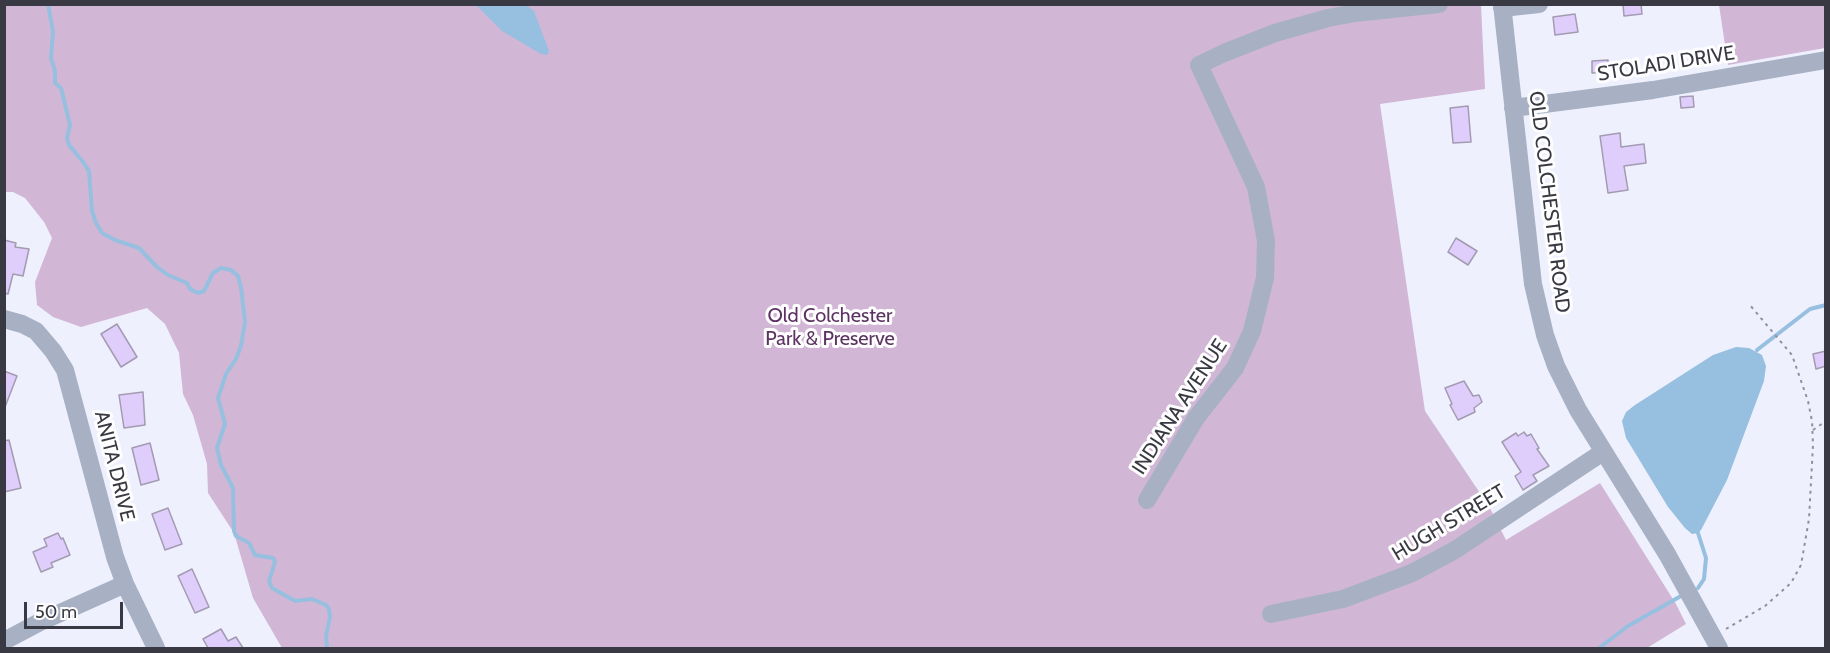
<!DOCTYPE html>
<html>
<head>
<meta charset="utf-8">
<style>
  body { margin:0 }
  #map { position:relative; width:1830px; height:653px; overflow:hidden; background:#eef0fe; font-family:Cabin,sans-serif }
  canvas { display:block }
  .frame { position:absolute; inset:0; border:6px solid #393943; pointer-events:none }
  .scale { position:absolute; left:24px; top:602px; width:99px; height:27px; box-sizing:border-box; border:3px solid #393943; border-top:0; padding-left:8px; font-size:18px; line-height:21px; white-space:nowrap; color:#393943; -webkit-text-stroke:4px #fefefe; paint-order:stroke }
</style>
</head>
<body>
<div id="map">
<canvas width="1830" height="653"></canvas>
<div class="frame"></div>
<div class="scale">50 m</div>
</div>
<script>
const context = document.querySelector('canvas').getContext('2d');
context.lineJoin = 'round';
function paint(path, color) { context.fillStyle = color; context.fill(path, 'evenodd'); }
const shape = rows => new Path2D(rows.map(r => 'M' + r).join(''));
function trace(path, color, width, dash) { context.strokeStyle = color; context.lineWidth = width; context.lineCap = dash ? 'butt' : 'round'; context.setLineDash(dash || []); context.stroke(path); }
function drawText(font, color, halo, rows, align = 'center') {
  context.font = font + ' Cabin,sans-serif'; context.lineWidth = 6; context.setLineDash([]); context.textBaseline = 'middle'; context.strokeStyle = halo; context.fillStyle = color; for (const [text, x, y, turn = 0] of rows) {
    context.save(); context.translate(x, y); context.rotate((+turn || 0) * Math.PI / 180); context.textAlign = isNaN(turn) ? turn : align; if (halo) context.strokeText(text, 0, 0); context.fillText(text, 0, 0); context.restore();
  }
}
paint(shape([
  [5,5,1481,5,1485,89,1380,104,1425,411,1490,508,1506,540,1600,483,1676,604,1686,624,1647,648,282,648,253,598,234,533,208,493,207,464,193,415,183,394,179,353,165,324,147,308,81,327,53,317,37,305,35,282,52,238,44,222,25,198,13,192,5,192],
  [1719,5,1825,5,1825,48,1728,65]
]), '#d1b7d5');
paint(shape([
  [476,5,526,5,534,11,549,51,547,55,541,54,502,31],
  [1736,347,1749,348,1762,355,1766,366,1764,381,1727,480,1701,530,1698,533,1692,534,1685,528,1668,507,1626,438,1622,421,1626,412,1635,405,1713,355]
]), '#97bfdf');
trace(shape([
  [48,4,53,32,51,58,55,71,55,83,61,88,70,125,67,138,69,145,83,162,89,171,92,211,96,223,102,233,115,240,139,248,157,267,168,275,187,283,190,289,198,293,204,291,213,273,221,268,231,270,238,276,241,287,245,322,241,346,236,359,226,374,218,398,225,424,217,448,221,465,233,488,234,531,236,536,249,543,255,555,273,558,275,562,269,581,272,588,295,601,312,599,326,605,329,609,330,617,326,636,327,648],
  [1757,350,1810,309,1826,305],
  [1698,588,1704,579,1706,558,1698,533],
  [1599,648,1628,626,1681,596]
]), '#97bfdf', 4);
const building = shape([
  [1623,4,1641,4,1642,14,1624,16,1623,4],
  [1575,14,1578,32,1555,35,1553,17,1575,14],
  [1608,60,1608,72,1592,73,1592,61,1608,60],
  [1693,96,1694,107,1681,108,1680,97,1693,96],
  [1468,106,1471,142,1453,143,1450,108,1468,106],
  [1620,133,1621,147,1644,144,1646,163,1624,166,1628,190,1608,193,1600,136,1620,133],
  [1456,238,1477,251,1468,265,1448,252,1456,238],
  [4,240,16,243,15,247,29,249,23,276,13,274,8,294,4,293,4,240],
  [117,324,137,357,121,367,101,334,117,324],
  [1826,351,1826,366,1816,369,1813,354,1826,351],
  [4,371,17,376,5,407,4,407,4,371],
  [1464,381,1473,396,1479,395,1482,402,1474,408,1475,412,1458,420,1450,405,1452,404,1445,388,1464,381],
  [143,392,145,425,124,428,119,395,143,392],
  [1524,432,1527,436,1531,434,1539,448,1537,449,1549,466,1533,475,1537,481,1523,490,1515,476,1521,472,1502,442,1516,433,1518,436,1524,432],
  [9,440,21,488,4,492,4,441,9,440],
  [150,443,159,480,141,485,132,448,150,443],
  [168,508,182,544,165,550,152,514,168,508],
  [58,533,61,539,63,538,70,555,51,563,53,567,41,572,33,552,47,546,44,539,58,533],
  [192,569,209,607,195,613,178,576,192,569],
  [221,629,228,641,236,637,243,648,208,648,203,639,221,629]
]);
paint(building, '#dfcefb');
trace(building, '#a39bb1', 1.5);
trace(shape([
  [1813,430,1826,421],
  [1726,629,1765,606,1791,583,1801,565,1809,519,1813,445,1812,421,1808,401,1792,355,1749,304]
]), '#90909c', 2, [3, 4.5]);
trace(shape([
  [1502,4,1533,284,1545,335,1556,366,1578,410,1667,554,1719,648],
  [1502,8,1539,4],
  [1513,108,1653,90,1826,60],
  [4,319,22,324,36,331,53,351,65,370,115,557,125,584,156,648],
  [1147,500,1196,418,1235,368,1252,331,1265,278,1266,241,1256,187,1199,65,1224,53,1275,33,1328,18,1355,13,1439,4],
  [1271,614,1343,599,1412,573,1455,550,1603,452],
  [4,641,40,622,125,584]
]), '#a7b1c3', 18);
drawText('20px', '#393943', '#fefefe', [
  ["STOLADI DRIVE",1666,64,-9],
  ["OLD COLCHESTER ROAD",1549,202,83],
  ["INDIANA AVENUE",1180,407,-57],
  ["ANITA DRIVE",114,466,76],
  ["HUGH STREET",1449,523,-31]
]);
drawText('20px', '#5d3363', '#fefefe', [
  ["Old Colchester",830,316],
  ["Park & Preserve",830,339]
]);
</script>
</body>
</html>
